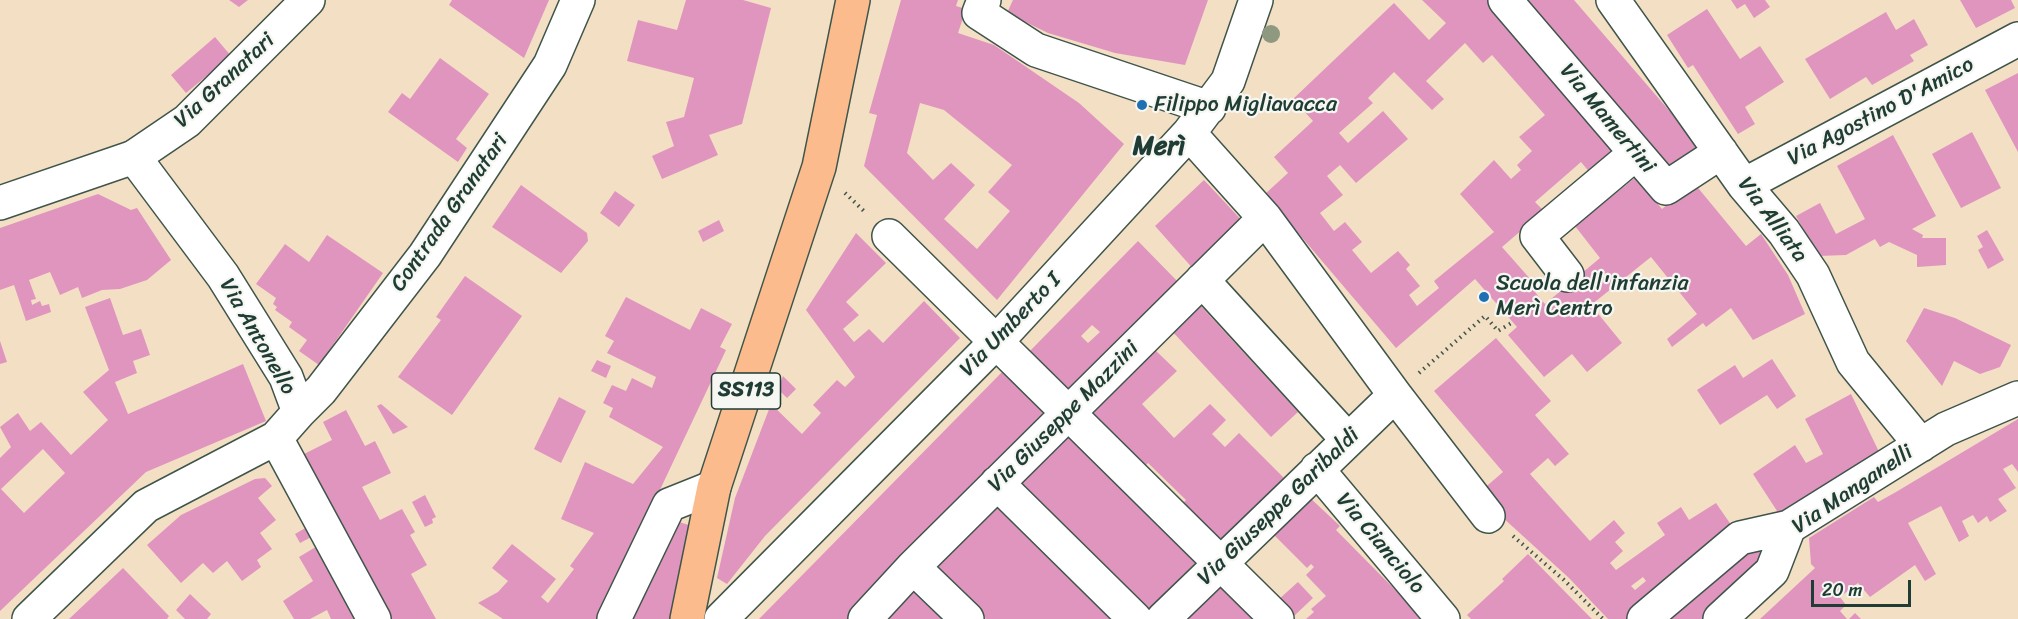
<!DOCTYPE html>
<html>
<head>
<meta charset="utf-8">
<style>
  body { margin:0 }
  #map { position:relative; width:2018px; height:619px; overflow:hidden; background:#f3dfc4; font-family:Sriracha,sans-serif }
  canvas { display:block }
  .scale { position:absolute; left:1811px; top:580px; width:100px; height:27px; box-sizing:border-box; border:3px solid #1f3d34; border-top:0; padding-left:8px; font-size:18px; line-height:21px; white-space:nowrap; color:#1f3d34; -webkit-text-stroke:4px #f6f6f2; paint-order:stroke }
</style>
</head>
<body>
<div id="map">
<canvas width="2018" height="619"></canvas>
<div class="scale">20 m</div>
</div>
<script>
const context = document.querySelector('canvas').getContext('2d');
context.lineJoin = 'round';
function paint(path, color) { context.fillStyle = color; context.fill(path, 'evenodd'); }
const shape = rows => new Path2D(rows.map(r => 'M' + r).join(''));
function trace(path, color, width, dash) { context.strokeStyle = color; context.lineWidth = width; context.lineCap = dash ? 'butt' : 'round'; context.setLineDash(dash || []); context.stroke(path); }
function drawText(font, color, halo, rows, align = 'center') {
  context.font = font + ' Sriracha,sans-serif'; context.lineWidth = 4.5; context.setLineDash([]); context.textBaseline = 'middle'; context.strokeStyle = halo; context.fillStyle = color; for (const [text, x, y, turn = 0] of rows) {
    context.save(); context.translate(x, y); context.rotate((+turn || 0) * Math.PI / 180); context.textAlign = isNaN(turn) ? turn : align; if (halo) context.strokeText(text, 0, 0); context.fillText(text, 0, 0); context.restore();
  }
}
paint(shape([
  [229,0,248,0,239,7],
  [452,0,549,0,524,58,449,5],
  [686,0,743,0,771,8,742,124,709,135,718,155,662,179,652,156,674,146,666,122,684,117,694,78,627,61,638,20,677,30],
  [901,0,958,0,956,6,966,9,958,33,994,45,1079,103,1124,144,997,300,864,166,877,115,869,113],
  [920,103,944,110,1012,165,988,192,1010,211,977,249,944,219,975,185,951,163,933,180,907,153],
  [1013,0,1208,0,1185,65,1115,53,1048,33,1007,13],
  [1422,0,1491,0,1620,149,1591,174,1581,162,1535,202,1544,211,1502,247,1539,289,1535,292,1545,304,1600,258,1575,226,1636,177,1662,209,1694,183,1746,246,1761,234,1788,275,1805,314,1753,340,1731,308,1706,327,1703,323,1672,347,1667,339,1697,314,1651,257,1591,305,1622,343,1587,372,1572,354,1544,377,1508,335,1517,327,1475,279,1396,348,1265,194,1288,173,1274,157,1313,121,1293,99,1394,3,1429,40,1446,23],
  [1465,43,1483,63,1492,55,1545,115,1519,137,1532,151,1517,165,1521,170,1511,179,1494,160,1460,194,1494,232,1434,281,1439,288,1417,306,1409,295,1420,286,1406,269,1410,265,1398,251,1371,273,1352,250,1362,242,1345,222,1334,231,1320,213,1343,195,1327,176,1340,165,1356,183,1408,139,1383,111,1348,143,1339,133,1373,103,1368,98,1394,72,1432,110,1444,99,1426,81],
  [1519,0,1574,0,1703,150,1674,170,1664,163],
  [1731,0,1765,0,1770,7,1754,18,1745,4,1737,9],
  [1960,0,2011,0,2015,8,1976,28],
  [1707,9,1740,59,1760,46,1784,82,1745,107,1755,124,1738,134,1693,65,1688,68,1667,35],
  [1886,12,1896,30,1914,19,1928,45,1910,55,1914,61,1872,85,1866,77,1830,99,1805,59],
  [215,37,231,56,186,93,171,75],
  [440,58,489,94,456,139,467,148,458,162,388,112,402,93,410,99],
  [2018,73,2018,152,1985,90],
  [1972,132,2001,188,1961,208,1932,154],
  [1893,135,1936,216,1912,229,1923,235,1922,238,1946,238,1946,265,1917,267,1917,255,1889,242,1880,247,1875,239,1846,255,1818,256,1796,216,1820,203,1836,234,1865,219,1837,166],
  [1204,180,1247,226,1196,272,1155,226],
  [521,185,587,233,588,241,561,273,492,227],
  [615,191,635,205,619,227,600,213],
  [98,194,131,210,137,208,171,260,147,280,120,289,102,290,82,298,78,287,60,295,50,272,29,280,36,299,31,300,32,305,40,301,42,306,49,304,51,312,26,321,14,285,0,290,0,228],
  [719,220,724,231,703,242,698,231],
  [1987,230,2004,260,1988,269,1978,250,1983,247,1977,236],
  [856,233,886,263,846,302,859,315,843,329,854,342,869,329,883,343,924,301,960,338,765,536,727,584,717,578,735,498,771,404,802,434,821,413,813,405,837,380,845,387,855,377,806,310],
  [327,235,383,273,319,365,299,351,307,340,289,327,292,322,275,310,277,307,273,304,276,298,256,284,285,244,309,262],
  [1138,241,1180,284,1069,394,1028,353],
  [1092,325,1100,332,1088,343,1081,336],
  [465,276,522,316,452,415,398,377,441,320,436,317],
  [626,297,690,330,701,308,732,324,720,347,726,350,599,619,503,619,478,603,498,592,508,581,492,568,512,544,556,579,541,597,548,603,574,569,570,566,594,533,561,519,585,462,633,484,663,447,609,417,613,408,603,403,612,385,626,391,632,378,652,388,656,377,607,353,614,341,605,336],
  [110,298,123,335,141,329,150,355,133,361,137,373,115,382,128,414,243,364,266,421,146,472,0,611,0,458,11,447,0,427,18,413,30,431,41,422,71,455,108,420,83,392,109,370,85,307],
  [43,449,65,473,24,513,1,489],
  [1198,303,1298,412,1271,437,1170,329],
  [1924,308,1955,318,2011,345,2000,367,1980,374,1954,361,1942,386,1906,341],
  [1496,338,1551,401,1535,415,1569,454,1555,466,1548,458,1530,474,1590,541,1614,520,1625,533,1615,542,1623,551,1610,563,1616,570,1665,535,1657,523,1681,507,1689,520,1716,503,1736,532,1628,619,1608,619,1569,578,1501,516,1481,491,1503,472,1434,391],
  [1643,577,1646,581,1635,590,1631,586],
  [0,341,7,362,0,364],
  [1154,349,1177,371,1142,404,1174,438,1210,404,1226,420,1212,434,1225,447,1239,433,1285,479,1218,543,1181,505,1186,500,1148,463,1143,468,1089,413],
  [1772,359,1796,396,1777,409,1767,395,1720,425,1697,390,1735,365,1743,378],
  [597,360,611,366,606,378,591,371],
  [1008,366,1053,412,848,619,759,619],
  [783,376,796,389,787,398,778,389],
  [1851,394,1883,460,1779,514,1753,474,1795,445,1806,463,1823,454,1805,419],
  [559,397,586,411,561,463,534,449],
  [381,404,408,427,393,434,377,406],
  [346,410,365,446,375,441,391,473,362,487,380,520,402,509,415,532,410,535,427,565,411,574,436,619,384,619,300,456,332,440,323,422],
  [2018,419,2018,472,2012,464,2003,469,2016,488,1998,499,2007,511,1990,522,1987,516,1978,523,1973,515,1962,521,1969,536,1959,542,1941,506,1908,523,1936,574,1925,581,1915,565,1870,597,1858,583,1840,597,1846,605,1840,611,1847,619,1760,619,1815,568,1811,564,1809,538,1874,497,1878,502,1896,492],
  [1072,430,1199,559,1145,613,1019,483],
  [265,478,272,486,258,498,276,520,260,533,272,549,257,560,261,567,242,581,227,561,213,573,203,563,181,583,147,545,181,515,255,479],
  [425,495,436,517,432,519,433,523,425,527,412,502],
  [1307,495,1340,526,1336,530,1424,619,1306,619,1314,612,1311,609,1326,596,1306,575,1314,567,1311,564,1307,568,1271,532],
  [1000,503,1114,619,986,619,935,569],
  [679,522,689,525,673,619,632,619],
  [314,523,319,533,300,543,295,534],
  [1754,537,1770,557,1704,619,1657,619],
  [324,542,366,619,331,619,327,610,310,619,294,619,283,601,313,581,299,557],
  [1528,554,1578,605,1592,619,1471,619,1467,615,1504,581,1502,579],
  [123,568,169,616,167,619,69,619],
  [1222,582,1260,619,1185,619],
  [1298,582,1313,598,1293,617,1278,600],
  [915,587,946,619,883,619],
  [190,594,211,614,207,619,185,619,176,610],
  [1855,613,1861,619,1849,619]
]), '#e095bf');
const minor = shape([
  [984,0,979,13,1036,50,1209,108],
  [1505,0,1666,188,1721,152],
  [1613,0,1744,185,1784,232,1813,275,1853,362,1921,445],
  [1189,133,1265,218,1395,395,1488,516],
  [134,157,223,276,286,377,299,412,276,438,374,619],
  [1744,185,2018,39],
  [889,236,1277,619],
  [1567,275,1537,236,1636,153],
  [1202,280,1348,440],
  [299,412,321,390,425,255,550,65,578,0],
  [1317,469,1443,619],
  [997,483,1135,619],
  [913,567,967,619],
  [29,619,146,506,276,438],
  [614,619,669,505,714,487],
  [721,619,996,342,1189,133,1228,81,1256,0],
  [865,619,913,567,1265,218],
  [1163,619,1395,395],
  [1644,619,1740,538,1789,527],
  [1720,619,1772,571,1789,527,1946,429,2018,398]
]);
const tertiary = shape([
  [0,203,134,157,187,121,308,0]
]);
const primary = shape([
  [687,619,714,487,819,167,853,0]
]);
trace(minor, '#3f554a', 36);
trace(tertiary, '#3f554a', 36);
trace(primary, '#3f554a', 36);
trace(shape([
  [845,193,866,213],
  [1419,373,1485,316,1498,331,1513,322],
  [1513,536,1564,580,1603,619]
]), '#3f554a', 4, [1.5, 4.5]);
trace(minor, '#fff', 33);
trace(tertiary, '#fff', 33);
trace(primary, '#fbbb8c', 33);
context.fillStyle = '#8e997f';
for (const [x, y] of [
  [1271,34]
]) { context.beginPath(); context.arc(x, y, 9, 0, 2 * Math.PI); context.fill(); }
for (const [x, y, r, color] of [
  [1142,105,6,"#1f6fb2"],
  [1484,297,6,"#1f6fb2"]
]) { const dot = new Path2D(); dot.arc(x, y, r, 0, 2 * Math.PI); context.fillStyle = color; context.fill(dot); trace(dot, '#f6f6f2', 2); }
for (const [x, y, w] of [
  [746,391,69]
]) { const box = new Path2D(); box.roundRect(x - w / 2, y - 18, w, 36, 4.5); context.fillStyle = '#f6f6f2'; context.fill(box); trace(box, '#1f3d34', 1.5); }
drawText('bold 21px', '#1f3d34', null, [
  ["SS113",746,391]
]);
drawText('22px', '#1f3d34', '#f6f6f2', [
  ["Via Granatari",225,81,-43],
  ["Via Agostino D'Amico",1881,112,-28],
  ["Via Mamertini",1607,119,50],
  ["Contrada Granatari",450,213,-55],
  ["Via Alliata",1772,220,53],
  ["Via Umberto I",1011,325,-46],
  ["Via Antonello",257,337,60],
  ["Via Giuseppe Mazzini",1064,417,-45],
  ["Via Manganelli",1853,490,-34],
  ["Via Giuseppe Garibaldi",1279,507,-44],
  ["Via Cianciolo",1380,544,50]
]);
drawText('22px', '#1f3d34', '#f6f6f2', [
  ["Filippo Migliavacca",1154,105],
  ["Scuola dell'infanzia",1496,284],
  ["Merì Centro",1496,309]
], 'left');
drawText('bold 26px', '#1f3d34', '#f6f6f2', [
  ["Merì",1159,147]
]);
</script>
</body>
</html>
